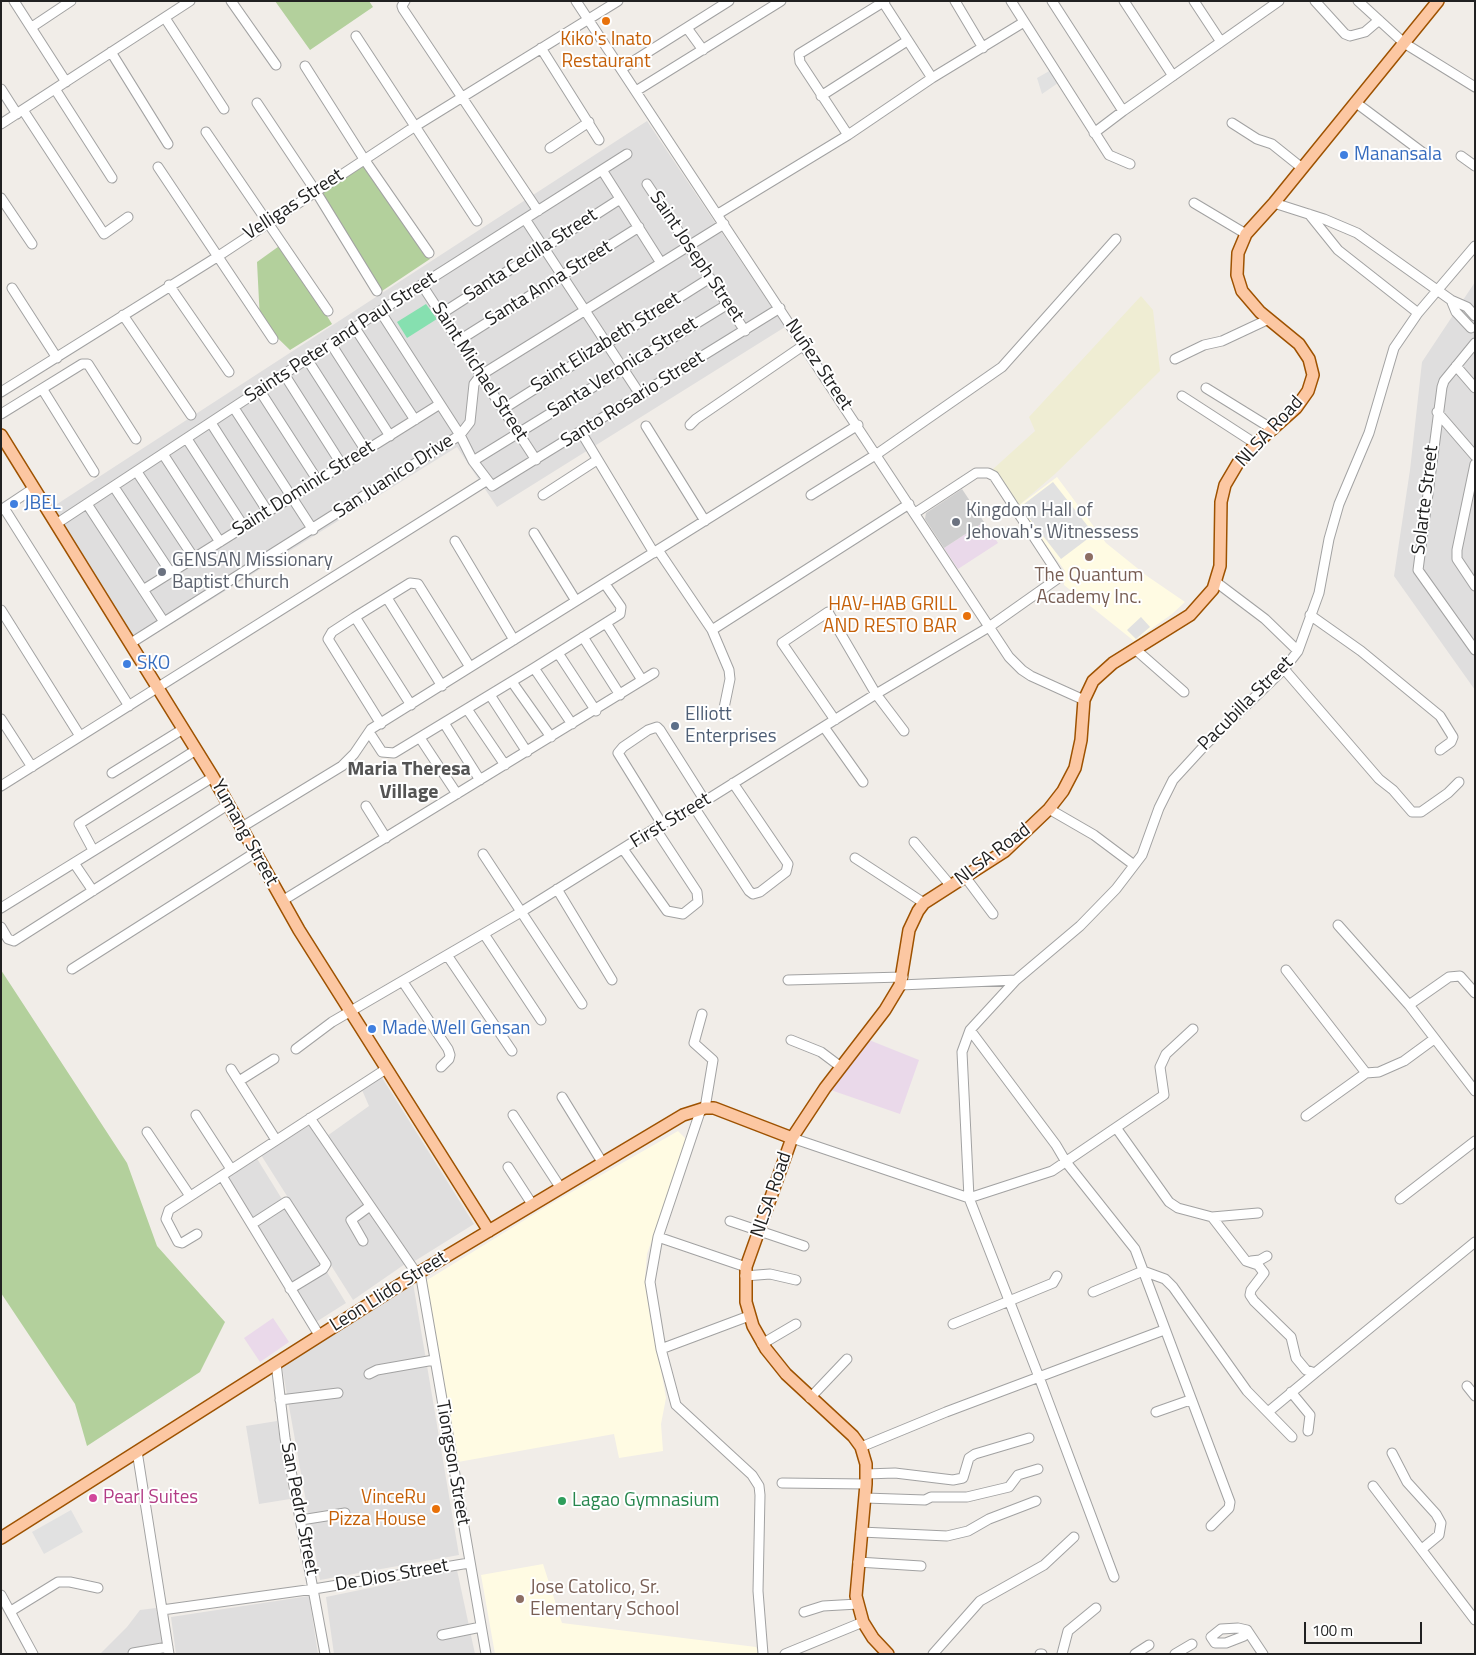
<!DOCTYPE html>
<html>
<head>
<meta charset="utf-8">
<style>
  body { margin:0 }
  #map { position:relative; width:1476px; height:1655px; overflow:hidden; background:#f1ede8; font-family:"Titillium Web",sans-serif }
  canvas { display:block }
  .frame { position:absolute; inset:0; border:2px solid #212121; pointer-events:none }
  .scale { position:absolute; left:1304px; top:1622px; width:118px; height:22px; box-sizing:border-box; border:2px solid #212121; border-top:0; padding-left:6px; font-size:15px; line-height:18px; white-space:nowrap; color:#212121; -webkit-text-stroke:4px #fff; paint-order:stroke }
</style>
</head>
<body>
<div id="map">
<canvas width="1476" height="1655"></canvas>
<div class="frame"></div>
<div class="scale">100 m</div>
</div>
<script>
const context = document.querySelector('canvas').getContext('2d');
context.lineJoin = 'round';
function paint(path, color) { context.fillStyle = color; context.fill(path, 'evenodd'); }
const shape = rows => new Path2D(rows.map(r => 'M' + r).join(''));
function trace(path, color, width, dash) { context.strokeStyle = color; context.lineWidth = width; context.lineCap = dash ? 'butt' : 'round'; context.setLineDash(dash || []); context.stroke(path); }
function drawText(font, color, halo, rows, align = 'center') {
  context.font = font + ' "Titillium Web",sans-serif'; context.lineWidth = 4; context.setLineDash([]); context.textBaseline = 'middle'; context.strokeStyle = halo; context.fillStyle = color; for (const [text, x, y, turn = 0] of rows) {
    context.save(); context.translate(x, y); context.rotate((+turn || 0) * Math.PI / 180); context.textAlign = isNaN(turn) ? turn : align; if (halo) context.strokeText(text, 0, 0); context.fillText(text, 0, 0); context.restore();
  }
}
paint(shape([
  [647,121,785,327,497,507,457,447,138,645,51,508],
  [1475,282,1475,690,1394,576,1410,470,1422,362],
  [381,1076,474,1224,410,1264,327,1136,369,1106,362,1090],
  [310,1125,405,1264,353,1300,261,1155],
  [256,1157,346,1303,316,1322,225,1176],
  [413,1283,459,1555,320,1580,282,1367],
  [277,1421,290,1499,259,1504,246,1426],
  [457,1570,475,1654,334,1654,326,1597],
  [309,1596,318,1654,176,1654,171,1617],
  [156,1608,164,1645,128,1654,100,1654,127,1627,140,1610]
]), '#dfdede');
paint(shape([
  [984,522,998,543,958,569,944,548],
  [864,1038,919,1060,900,1114,825,1088],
  [273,1318,289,1342,260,1362,244,1338]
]), '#ead9ea');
paint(shape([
  [1057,477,1106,543,1147,576,1185,602,1172,614,1134,641,1064,585,1065,571,1018,506],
  [678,1131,687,1140,647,1254,645,1278,666,1398,661,1424,663,1451,619,1458,614,1434,458,1462,424,1282,549,1205],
  [543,1564,562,1623,756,1647,759,1654,495,1654,481,1575]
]), '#fffbe3');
paint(shape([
  [962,489,984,522,944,548,925,519,926,513]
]), '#cfcfcf');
paint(shape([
  [1141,296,1153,310,1160,371,1055,474,1018,506,992,470,1035,431,1029,417]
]), '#efedd3');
paint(shape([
  [275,1,369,1,373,7,310,50],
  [365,160,430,259,379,293,317,191],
  [282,244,332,324,290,350,260,321,257,262],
  [1,970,127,1163,157,1246,225,1322,200,1372,87,1446,75,1404,1,1293]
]), '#b3d09c');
paint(shape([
  [426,304,437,319,407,338,397,322]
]), '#86e0b0');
paint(shape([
  [1051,70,1058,83,1042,94,1037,78],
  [1053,482,1094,534,1061,559,1023,510,1026,508,1024,504],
  [1141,617,1150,627,1136,639,1127,630],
  [71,1510,83,1532,44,1554,32,1532]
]), '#e1e1e1');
const minor = shape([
  [14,1,66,82],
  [231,1,276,65],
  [405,1,402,6,403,9,538,211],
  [576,1,1009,657,1022,670,1031,676,1084,700],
  [955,1,983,48],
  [1011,1,1109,155,1130,164],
  [1052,1,1123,111],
  [1124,1,1173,76],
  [1194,1,1221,42],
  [1315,1,1345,34,1350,36,1365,32,1379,20],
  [1358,1,1404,43,1475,87],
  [883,2,932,78],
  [165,18,224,109],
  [32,27,71,1],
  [687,28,703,50],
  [356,36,477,221],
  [541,48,599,140],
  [111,52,168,144],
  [305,66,364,159,429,253],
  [621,69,729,1],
  [1,89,17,114],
  [55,89,112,178],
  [636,91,781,1],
  [821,96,907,41],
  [1355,102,1426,155],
  [257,103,315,190,377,291],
  [23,110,104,234,128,217],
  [1232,123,1257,139,1272,144,1302,168],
  [1,124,190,1],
  [206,132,328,311],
  [1094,133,1123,111,1279,1],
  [848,135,800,62,799,54,885,1],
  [550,148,589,122],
  [1461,156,1475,166],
  [158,167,273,339],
  [602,170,661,263],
  [647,184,745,331],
  [1,198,32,244],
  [1194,203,1246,234],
  [1274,203,1324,219,1357,233,1451,300,1467,307,1475,316],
  [718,214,848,135,932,78,1024,22],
  [1309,214,1338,250,1418,313],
  [525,219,641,396],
  [169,285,229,372],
  [422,285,536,460],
  [12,288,57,358],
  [1451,300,1456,312,1471,328],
  [380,311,460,435,473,461,492,486,780,308],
  [441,314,620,199],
  [123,315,191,415],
  [355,328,415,420],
  [458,341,639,227],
  [1475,343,1444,381,1442,387,1418,570,1475,650],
  [331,344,390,436],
  [307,359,366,451],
  [1175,359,1204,345,1222,341,1269,319],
  [1456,366,1475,388],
  [284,374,342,465],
  [1206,388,1274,430],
  [43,390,94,472],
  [260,391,318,481],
  [1,392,217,257,414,127,618,1],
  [1182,396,1256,444],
  [234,408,313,530],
  [503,409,710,278],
  [1437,412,1475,456],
  [1,414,82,364,88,364,136,439],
  [211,423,268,512],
  [690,425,696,419,804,345],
  [646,426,705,521],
  [581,432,654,553],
  [187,439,244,527],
  [163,454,220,542],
  [473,461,728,304],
  [1475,464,1457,550,1457,559,1475,586],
  [137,472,194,558],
  [114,487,171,573],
  [543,495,597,460],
  [811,495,877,454,1002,367,1116,239],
  [87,504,164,622],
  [4,508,129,706],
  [1,510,34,488],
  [56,524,380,311,627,154],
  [534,533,576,601],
  [455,541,514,640],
  [658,550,712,630,729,670,730,679,723,713],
  [1216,582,1265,619,1298,651],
  [143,590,440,404],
  [387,598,442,686],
  [1,610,80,736],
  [1310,615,1361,651,1440,716,1453,737,1451,742,1440,750],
  [355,617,411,705],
  [606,623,642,680],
  [712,630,909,504],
  [583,637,620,695],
  [131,643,460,435,470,422,474,384,481,375,724,224],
  [1135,649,1184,692],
  [558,653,596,711],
  [534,668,572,724],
  [1284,669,1379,779,1393,790,1412,812,1421,812,1448,793,1459,782],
  [512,682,551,737],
  [490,695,527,752],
  [467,709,505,765],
  [1,719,32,767],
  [835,720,782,643,828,612,876,694,904,731],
  [444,723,480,780],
  [381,724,328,639,332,632,355,617,410,583,418,584,470,667],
  [824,727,863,782],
  [369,732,382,752,394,753,534,668,620,614,621,607,605,584],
  [420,738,457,794],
  [112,773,183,729],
  [1,786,486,481],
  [366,806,386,838],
  [694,807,749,891,753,894,760,892,786,872,788,864,733,783],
  [1049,809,1094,835,1134,865],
  [662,824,618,753,623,747,648,730,657,727,660,730,705,801],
  [242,827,342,766,354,754,371,729,858,425],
  [914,842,951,886],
  [623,849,667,911,683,914,698,902,697,892,655,828],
  [93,850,79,824,196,750],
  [483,854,582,1004],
  [855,858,924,903],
  [74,863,93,891],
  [966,878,993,914],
  [557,889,612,980],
  [282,901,654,673],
  [1,908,213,777],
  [1338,925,1409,1005,1475,1091],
  [1,927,8,939,14,941,229,804],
  [484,934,541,1020],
  [447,955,512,1051],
  [72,969,256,852],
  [1286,970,1366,1073,1379,1072,1404,1061,1434,1039],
  [788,980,903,977],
  [403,982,448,1049,450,1055,449,1059,441,1067],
  [900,985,1016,980],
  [1409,1005,1449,977,1460,976,1475,993],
  [702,1014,694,1043,713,1060,705,1108],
  [1193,1029,1166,1054,1160,1067,1164,1095,1052,1171,969,1198,962,1052,970,1030,1016,980,1080,926,1116,889,1142,855,1159,808,1173,780,1206,744,1284,669,1298,651,1319,593,1329,539,1339,504,1369,433,1394,348,1418,313,1475,246],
  [970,1030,1056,1145,1066,1162,1135,1249,1230,1502,1229,1508,1211,1526],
  [791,1040,821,1052,841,1067],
  [296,1049,332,1022,521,912,662,824,705,801,876,694,989,627,1057,579,1058,574,1053,566,994,476,988,473,976,473,915,513],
  [231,1069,276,1140],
  [239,1081,274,1059],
  [562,1097,602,1162],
  [701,1109,658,1237,650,1282,661,1349,676,1405,752,1475,759,1486,760,1495,758,1591,763,1654],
  [196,1115,231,1169],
  [513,1115,560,1187],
  [1306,1116,1366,1073],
  [310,1118,417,1274],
  [1117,1129,1169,1202,1178,1208,1212,1217,1258,1213],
  [147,1132,190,1196],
  [792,1138,969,1198,1039,1377,1114,1577],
  [508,1167,532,1204],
  [222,1176,319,1335],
  [1400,1199,1475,1141],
  [1212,1217,1246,1261,1258,1265,1264,1273,1251,1290,1250,1295,1254,1301,1291,1337,1296,1358,1306,1370,1315,1373,1268,1412],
  [730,1221,804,1246],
  [252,1224,286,1202,326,1264,323,1269,290,1289],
  [197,1234,182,1243,178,1242,166,1219,169,1210,386,1069],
  [658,1237,746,1267],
  [363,1241,351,1220,370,1206],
  [1251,1261,1260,1260,1267,1256],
  [420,1272,486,1654],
  [745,1276,770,1274,796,1280],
  [1093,1292,1143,1271,1165,1279,1173,1287,1247,1391,1292,1437],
  [953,1324,1053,1283,1057,1276],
  [762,1344,796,1324],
  [661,1349,749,1316],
  [276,1363,285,1438,325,1654],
  [1315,1373,1475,1242],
  [369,1374,377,1370,434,1360],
  [1467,1386,1475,1396],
  [1291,1392,1310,1415,1308,1431],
  [810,1398,847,1359],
  [280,1400,338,1393],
  [1156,1412,1190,1400],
  [861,1447,946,1412,1164,1330],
  [137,1451,169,1654],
  [1392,1453,1407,1482,1436,1514,1441,1523,1439,1535,1422,1549],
  [866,1474,895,1473,953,1480,963,1478,969,1458,975,1454,1029,1438],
  [782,1483,866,1484],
  [1373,1486,1475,1620],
  [865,1498,925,1500,931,1497,967,1497,1009,1487,1018,1475,1038,1469],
  [301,1520,345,1513],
  [861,1532,947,1536,968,1531,989,1519,1036,1501],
  [858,1562,921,1566],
  [1,1595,33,1654],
  [162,1610,314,1589,469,1563],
  [11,1611,58,1582,70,1582,98,1588],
  [804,1612,823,1606,858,1604],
  [1247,1630,1244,1636,1226,1643,1215,1643,1211,1637,1221,1629,1238,1628,1247,1630,1263,1654],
  [442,1635,481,1627],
  [133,1653,168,1647],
  [785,1654,863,1622],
  [933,1654,980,1601,1044,1565,1074,1537],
  [1040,1654,1042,1654],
  [1062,1654,1068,1631,1096,1608],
  [1135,1654,1149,1645],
  [1175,1654,1192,1644]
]);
const major = shape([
  [1,435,213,777,299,930,489,1231],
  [1,1538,420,1272,683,1115,705,1108,714,1108,792,1138],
  [888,1654,873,1638,863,1622,856,1596,866,1484,866,1464,861,1447,853,1436,786,1374,766,1349,753,1326,746,1302,746,1267,792,1138,825,1088,885,1010,900,985,909,930,918,911,924,903,1005,851,1049,809,1063,791,1075,768,1081,740,1084,700,1093,681,1113,663,1190,615,1213,589,1220,566,1221,502,1225,485,1238,463,1259,441,1296,408,1308,391,1313,375,1309,359,1299,344,1260,312,1242,291,1237,275,1238,253,1246,234,1274,203,1438,1]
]);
trace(minor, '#a2a2a2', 11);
trace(major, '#9e5200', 14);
trace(minor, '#fff', 9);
trace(major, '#fcc7a2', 11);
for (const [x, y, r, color] of [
  [606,21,5,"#e8710a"],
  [1344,155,5,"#3f7fe0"],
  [14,504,5,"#3f7fe0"],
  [956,522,5,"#6b7280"],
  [1089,557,5,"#8d6e63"],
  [162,572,5,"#6b7280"],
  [967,616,5,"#e8710a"],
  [127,664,5,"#3f7fe0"],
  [675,726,5,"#5c6f8a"],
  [372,1029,5,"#3f7fe0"],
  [93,1498,5,"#d1479c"],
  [562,1501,5,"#2e9e5b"],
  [436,1509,5,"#e8710a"],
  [520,1599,5,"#8d6e63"]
]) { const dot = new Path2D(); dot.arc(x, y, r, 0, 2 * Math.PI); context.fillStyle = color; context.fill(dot); trace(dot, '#fff', 2); }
drawText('19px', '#c56008', '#fff', [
  ["Kiko's Inato",606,40,"center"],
  ["Restaurant",606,62,"center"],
  ["HAV-HAB GRILL",957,605],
  ["AND RESTO BAR",957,627],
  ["VinceRu",426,1498],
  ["Pizza House",426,1520]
], 'right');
drawText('19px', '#366cbe', '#fff', [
  ["Manansala",1354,155],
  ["JBEL",24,504],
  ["SKO",137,664],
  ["Made Well Gensan",382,1029]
], 'left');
drawText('19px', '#212121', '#fff', [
  ["Velligas Street",294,205,-33],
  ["Santa Cecilla Street",531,256,-33],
  ["Saint Joseph Street",696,257,56],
  ["Santa Anna Street",549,284,-32],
  ["Saints Peter and Paul Street",341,338,-33],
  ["Saint Elizabeth Street",606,343,-32],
  ["Nuñez Street",818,365,56],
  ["Santa Veronica Street",623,368,-32],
  ["Saint Michael Street",479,372,57],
  ["Santo Rosario Street",633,400,-32],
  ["NLSA Road",1270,432,-47],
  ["San Juanico Drive",394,477,-33],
  ["Saint Dominic Street",304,489,-32],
  ["Solarte Street",1426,500,-83],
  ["Pacubilla Street",1246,704,-45],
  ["First Street",671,821,-31],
  ["Yumang Street",244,833,61],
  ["NLSA Road",993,855,-37],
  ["NLSA Road",772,1195,-71],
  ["Leon Llido Street",389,1292,-32],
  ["Tiongson Street",452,1463,80],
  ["San Pedro Street",299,1509,79],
  ["De Dios Street",392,1576,-10]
]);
drawText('19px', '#5b616d', '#fff', [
  ["Kingdom Hall of",966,511],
  ["Jehovah's Witnessess",966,533],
  ["GENSAN Missionary",172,561],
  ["Baptist Church",172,583]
], 'left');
drawText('19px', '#785e54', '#fff', [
  ["The Quantum",1089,576],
  ["Academy Inc.",1089,598],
  ["Jose Catolico, Sr.",530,1588,"left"],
  ["Elementary School",530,1610,"left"]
]);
drawText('19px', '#4e5e75', '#fff', [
  ["Elliott",685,715],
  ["Enterprises",685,737]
], 'left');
drawText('19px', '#b23c85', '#fff', [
  ["Pearl Suites",103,1498]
], 'left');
drawText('19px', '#27864d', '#fff', [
  ["Lagao Gymnasium",572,1501]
], 'left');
drawText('bold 20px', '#545454', '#fff', [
  ["Maria Theresa",409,770],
  ["Village",409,793]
]);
</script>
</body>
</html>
